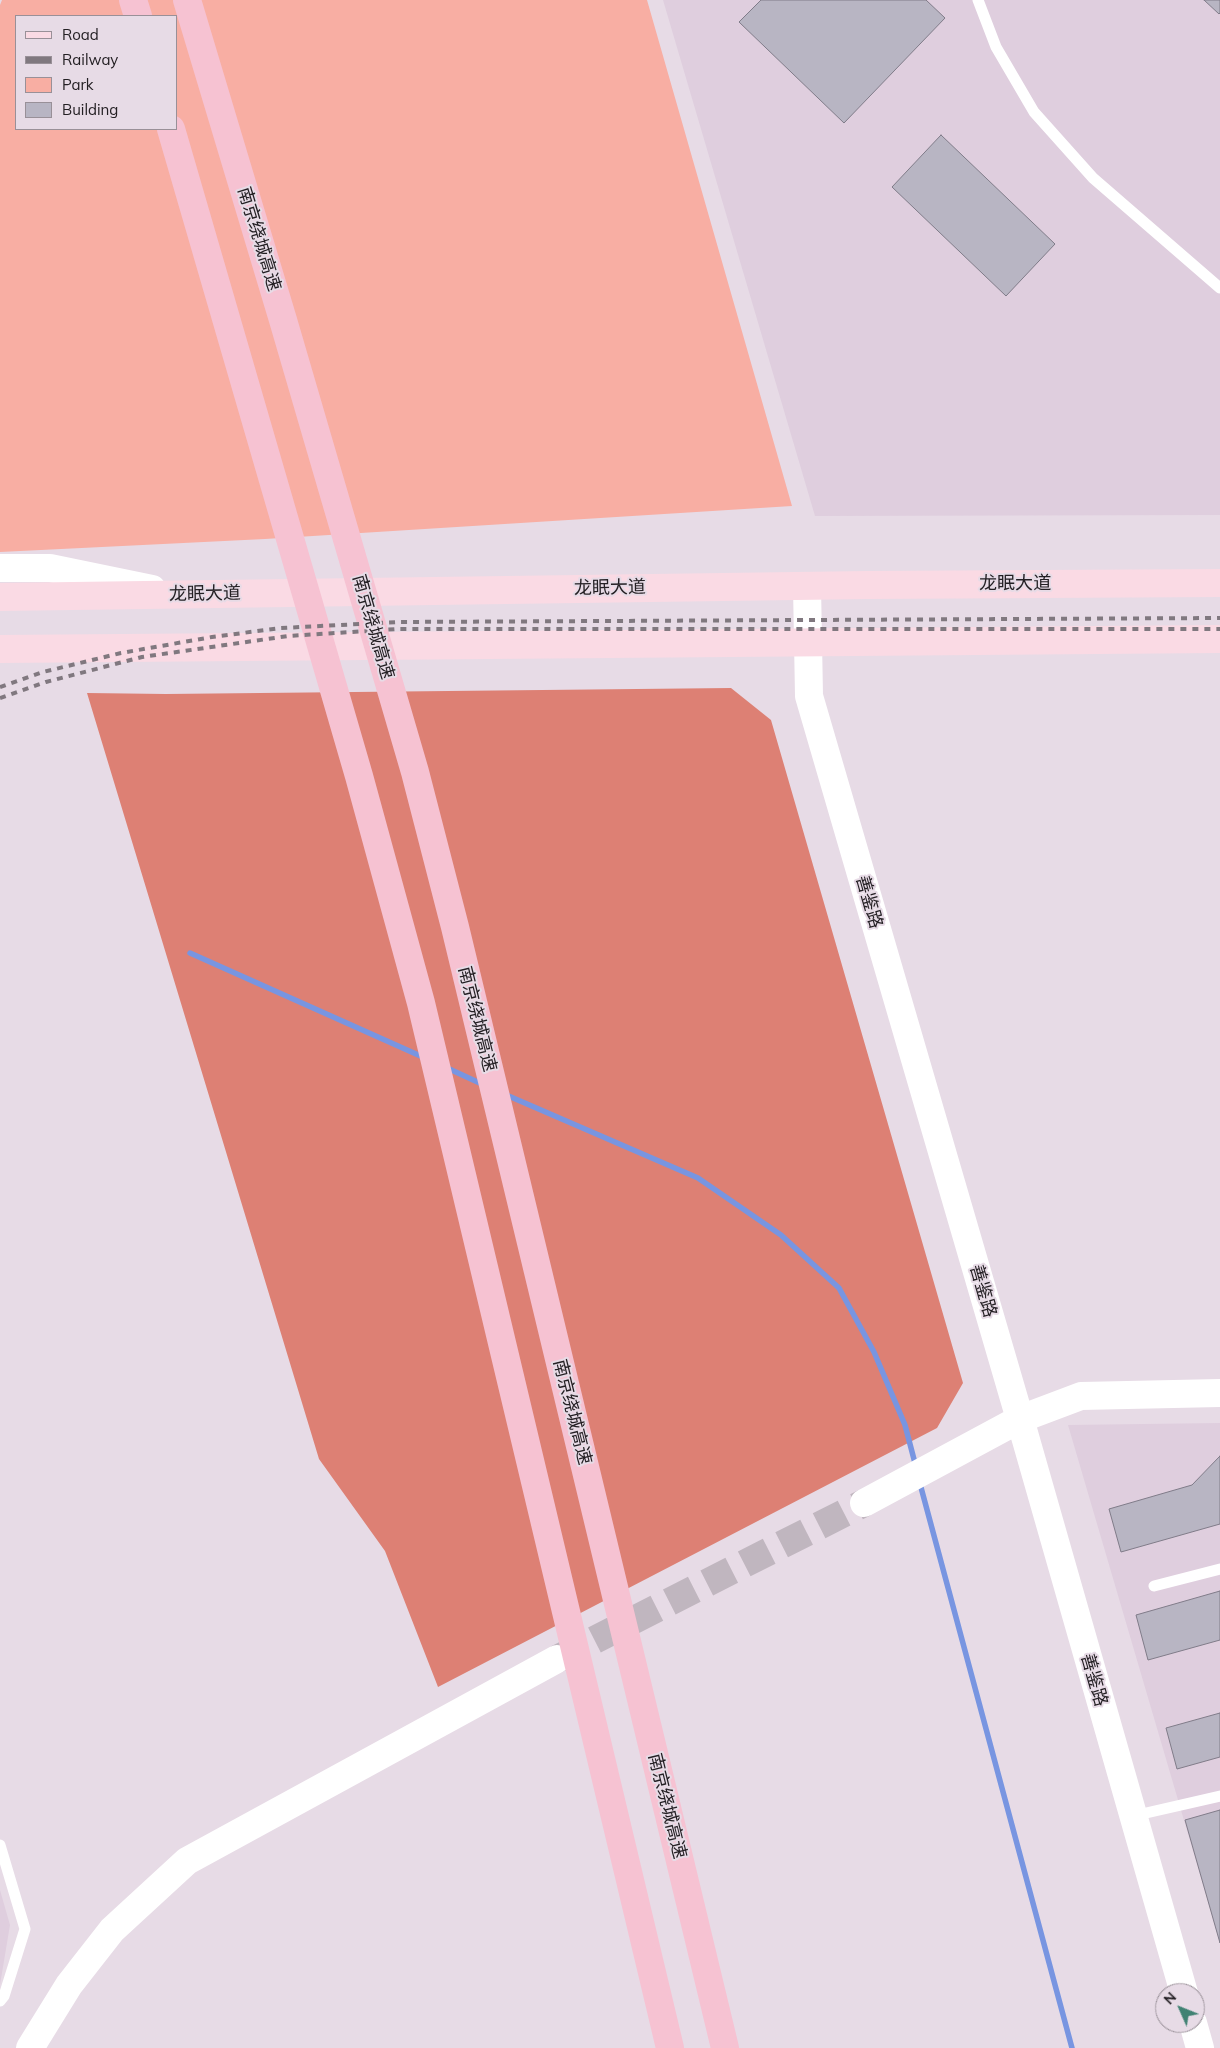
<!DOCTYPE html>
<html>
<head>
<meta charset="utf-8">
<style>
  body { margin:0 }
  #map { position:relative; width:1220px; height:2048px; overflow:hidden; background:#e7dbe6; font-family:Mulish,sans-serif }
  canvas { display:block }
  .legend { position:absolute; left:15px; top:15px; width:162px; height:115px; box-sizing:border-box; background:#e7dbe6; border:1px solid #999098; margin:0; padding:6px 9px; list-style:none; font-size:15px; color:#242024 }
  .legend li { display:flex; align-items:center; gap:10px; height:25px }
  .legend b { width:25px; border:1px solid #999098 }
  .north { position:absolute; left:1155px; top:1983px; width:50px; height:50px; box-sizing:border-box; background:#e7dbe6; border:1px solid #999098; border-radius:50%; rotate:314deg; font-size:14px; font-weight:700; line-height:20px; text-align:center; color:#242024 }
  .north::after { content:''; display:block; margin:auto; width:18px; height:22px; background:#408273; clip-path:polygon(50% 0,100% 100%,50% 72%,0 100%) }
</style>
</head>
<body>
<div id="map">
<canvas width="1220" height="2048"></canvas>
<ul class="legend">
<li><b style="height:6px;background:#fadae4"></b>Road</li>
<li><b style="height:6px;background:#80787f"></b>Railway</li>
<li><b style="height:14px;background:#f8aea3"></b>Park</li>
<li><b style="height:14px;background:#b8b5c3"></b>Building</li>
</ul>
<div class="north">N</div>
</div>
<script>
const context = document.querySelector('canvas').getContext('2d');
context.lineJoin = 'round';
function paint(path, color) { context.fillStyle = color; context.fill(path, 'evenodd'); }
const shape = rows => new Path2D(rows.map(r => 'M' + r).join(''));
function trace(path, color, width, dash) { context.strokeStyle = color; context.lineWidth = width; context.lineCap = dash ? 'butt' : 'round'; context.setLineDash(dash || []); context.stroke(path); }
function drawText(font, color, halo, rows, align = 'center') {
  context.font = font + ' Mulish,"Noto Sans SC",sans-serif'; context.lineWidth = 4; context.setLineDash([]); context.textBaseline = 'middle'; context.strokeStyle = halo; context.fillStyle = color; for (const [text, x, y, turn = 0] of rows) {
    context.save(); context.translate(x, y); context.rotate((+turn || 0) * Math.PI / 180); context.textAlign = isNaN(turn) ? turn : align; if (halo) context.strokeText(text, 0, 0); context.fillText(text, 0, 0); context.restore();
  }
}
paint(shape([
  [663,0,1220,0,1220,515,815,516],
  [1220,1423,1220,1943,1068,1425],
  [0,1890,10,1925,0,1985]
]), '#dfcede');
paint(shape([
  [2,0,647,0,792,506,265,539,0,552,0,5],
  [16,16,176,16,176,129,16,129]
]), '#f8aea3');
paint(shape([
  [731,688,771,720,963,1383,937,1428,438,1687,385,1551,319,1459,87,693,166,694]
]), '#dd8074');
trace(shape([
  [190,953,425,1058],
  [445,1067,484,1085],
  [504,1094,698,1178,781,1235,839,1288,874,1352,905,1425,916,1467],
  [919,1480,1072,2048]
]), '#7895e1', 5.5);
const building = shape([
  [761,0,926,0,945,18,844,123,739,22,761,0],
  [1204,0,1220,0,1220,13,1219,14,1204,0],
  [941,135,1055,244,1006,296,892,187,941,135],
  [1220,1456,1220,1524,1121,1552,1109,1509,1192,1485,1220,1456],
  [1220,1591,1220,1640,1148,1660,1136,1615,1220,1591],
  [1220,1713,1220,1757,1177,1769,1166,1728,1220,1713],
  [1220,1810,1220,1943,1185,1820,1220,1810]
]);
paint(building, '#b8b5c3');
trace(building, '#807c89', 1);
trace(shape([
  [557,1659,864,1503]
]), '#c0b6bf', 28, [28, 14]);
trace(shape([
  [978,0,996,47,1034,112,1093,178,1220,288],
  [1154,1586,1220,1569],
  [1133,1816,1220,1796],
  [0,1845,25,1929,4,1996,0,2001]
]), '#fff', 11);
trace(shape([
  [0,568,50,568,152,589],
  [807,586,809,696,1020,1419,1184,1993],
  [864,1503,1020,1419,1081,1396,1220,1393],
  [1193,2023,1200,2048],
  [30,2048,69,1985,112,1930,187,1861,557,1659]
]), '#fff', 28);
trace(shape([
  [0,597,868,585,1220,583],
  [0,649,1220,639]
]), '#fadae4', 28);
trace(shape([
  [133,0,138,16],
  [187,0,283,320,415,772,455,927,725,2048],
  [171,129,359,776,421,1003,670,2048]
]), '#f6c2d2', 28);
trace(shape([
  [0,687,43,672,121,653,212,637,281,628,399,622,1220,618],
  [0,698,46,682,142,657,288,636,398,629,1220,629]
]), '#80787f', 4, [6, 6]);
drawText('18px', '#242024', '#e7dbe6', [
  ["南京绕城高速",259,239,73],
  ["龙眠大道",1015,584],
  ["龙眠大道",610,588,-1],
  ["龙眠大道",205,594,-1],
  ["南京绕城高速",373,627,74],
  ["善鉴路",869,902,74],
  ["南京绕城高速",477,1019,76],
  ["善鉴路",983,1291,74],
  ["南京绕城高速",572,1412,76],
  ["善鉴路",1094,1680,74],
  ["南京绕城高速",667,1806,76]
]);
</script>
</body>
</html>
